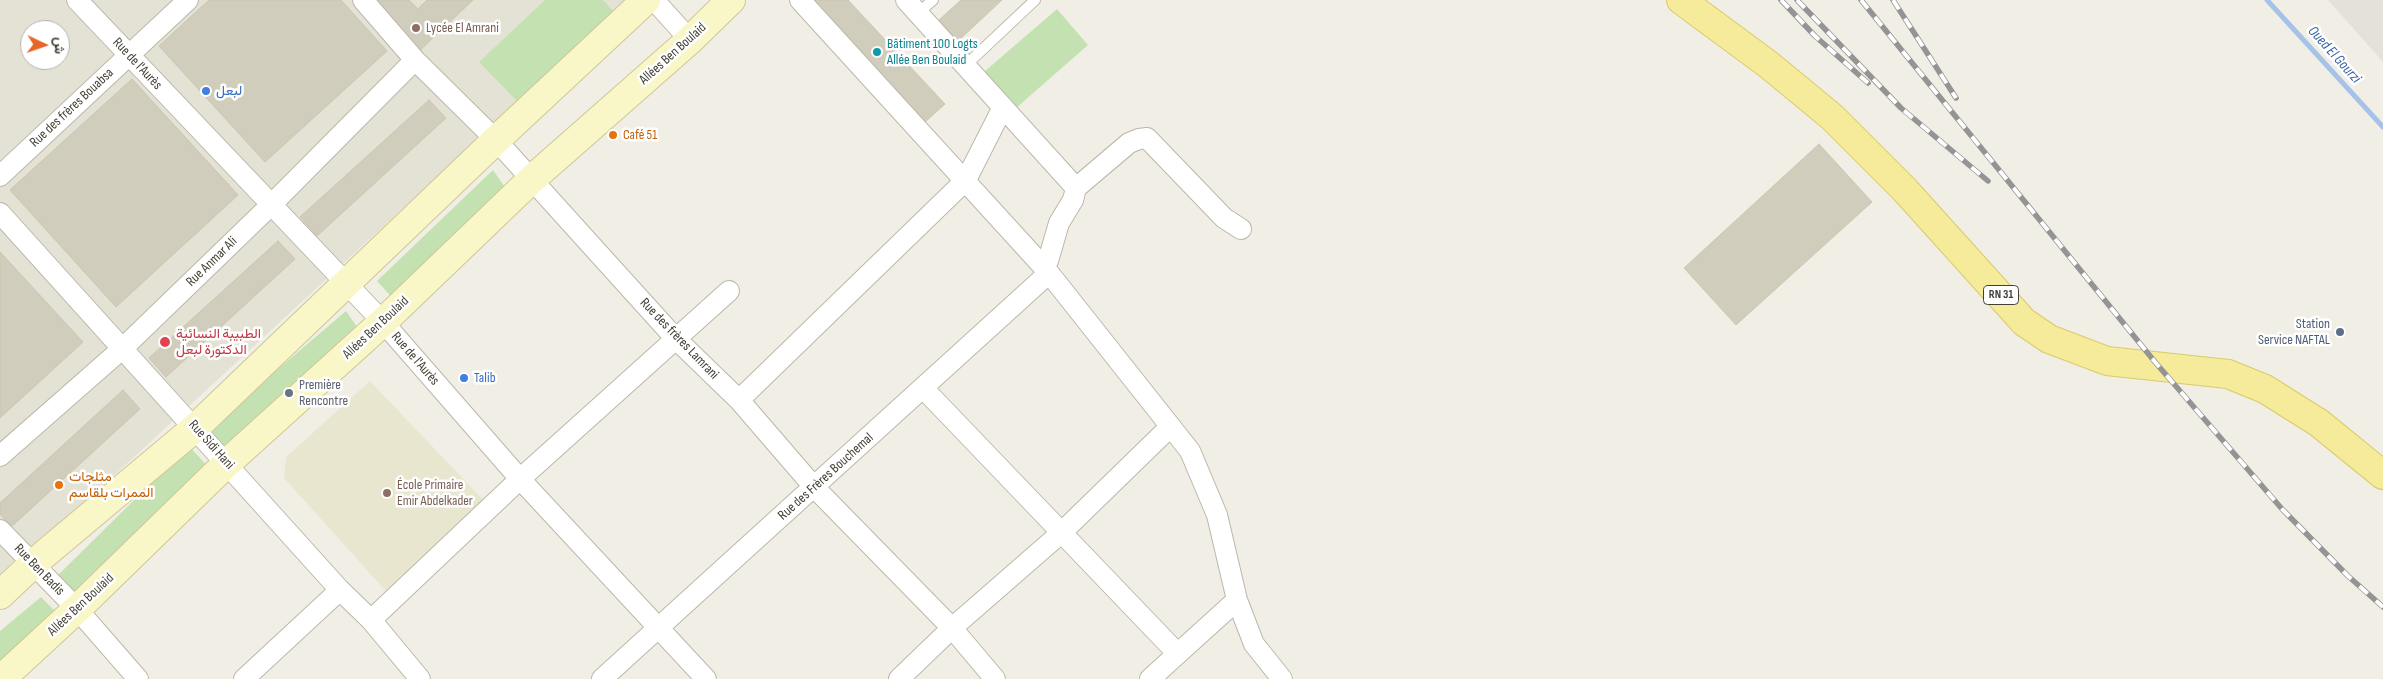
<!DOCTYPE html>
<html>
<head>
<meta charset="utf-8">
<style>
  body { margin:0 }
  #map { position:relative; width:2383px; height:679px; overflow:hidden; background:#f1efe5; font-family:"Sofia Sans Condensed",Vazirmatn,sans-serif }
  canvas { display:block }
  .north { position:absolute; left:20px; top:20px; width:50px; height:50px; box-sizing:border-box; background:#fff; border:1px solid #b4b3ae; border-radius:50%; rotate:93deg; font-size:14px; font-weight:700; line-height:20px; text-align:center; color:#434035 }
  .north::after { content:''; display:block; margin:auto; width:18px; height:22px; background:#e76527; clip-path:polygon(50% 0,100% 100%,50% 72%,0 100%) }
</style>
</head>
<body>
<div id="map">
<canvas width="2383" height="679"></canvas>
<div class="north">ش</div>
</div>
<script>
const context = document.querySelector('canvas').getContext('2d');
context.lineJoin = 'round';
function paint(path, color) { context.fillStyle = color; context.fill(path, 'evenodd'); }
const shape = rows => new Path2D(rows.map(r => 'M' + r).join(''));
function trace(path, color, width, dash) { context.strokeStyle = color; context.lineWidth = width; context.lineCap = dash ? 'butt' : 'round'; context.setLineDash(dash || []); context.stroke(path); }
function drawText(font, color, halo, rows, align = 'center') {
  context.font = font + ' "Sofia Sans Condensed",Vazirmatn,sans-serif'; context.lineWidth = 5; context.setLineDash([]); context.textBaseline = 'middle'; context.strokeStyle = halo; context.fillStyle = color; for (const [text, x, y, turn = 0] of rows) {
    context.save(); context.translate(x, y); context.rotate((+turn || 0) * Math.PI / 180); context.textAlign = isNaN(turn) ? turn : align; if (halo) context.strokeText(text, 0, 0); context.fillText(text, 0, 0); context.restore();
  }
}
paint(shape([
  [0,0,628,0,0,581],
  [30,30,60,30,60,60,30,60]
]), '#e4e2d4');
paint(shape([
  [2328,0,2383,0,2383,62]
]), '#e3e1da');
paint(shape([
  [370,381,490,507,392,598,284,478,286,457]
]), '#e9e6d0');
paint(shape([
  [545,0,603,0,615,13,517,101,479,62],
  [1057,9,1088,45,1015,109,984,72],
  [493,170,507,190,396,302,377,281],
  [346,311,360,331,226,450,209,428],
  [189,446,211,470,72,595,57,576],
  [41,597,54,610,0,663,0,631]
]), '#c4e2b1');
trace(shape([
  [2267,0,2383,127]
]), '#a6c2e9', 5);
const building = shape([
  [209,0,341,0,387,51,265,162,159,46,209,0],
  [363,0,409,0,418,9,427,0,473,0,415,55,363,0],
  [809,0,848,0,945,104,924,123,809,0],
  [961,0,1002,0,958,41,939,20,961,0],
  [132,79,238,195,116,307,10,190,132,79],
  [429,100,446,118,317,236,300,217,429,100],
  [1819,144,1872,202,1736,325,1684,268,1819,144],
  [278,241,295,259,166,377,149,358,278,241],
  [0,252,83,342,0,418,0,252],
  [123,390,140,409,11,527,0,514,0,503,123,390]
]);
paint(building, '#d1cdbc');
trace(building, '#ccc6b0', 1);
const service = shape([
  [918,13,933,0],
  [966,65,1035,0]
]);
const minor = shape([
  [77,0,383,322,520,479,706,679],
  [363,0,415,60,496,140,676,339,739,400,814,487,952,628,995,679],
  [654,0,690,40],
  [800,0,1049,273,1190,451,1217,515,1237,600,1254,644,1282,679],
  [906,0,1076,188,1129,143,1139,139,1147,138,1224,218,1241,229],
  [0,176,188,0],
  [0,213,340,590,371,620,420,679],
  [1048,261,1059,223,1073,200,1076,188],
  [923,388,1177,653],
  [739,400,966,180,1003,107],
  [0,456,123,348,271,205,415,60],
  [0,530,77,609,138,679],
  [371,620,520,479,729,291],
  [244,679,340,590],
  [602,679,1049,273],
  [899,679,952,628,1061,533,1170,427],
  [1150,679,1237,600]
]);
const secondary = shape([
  [0,595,34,563,195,428,496,140,646,0],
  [1,679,77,609,227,463,383,322,532,179,690,40,731,0]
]);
const primary = shape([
  [1681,0,1769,65,1832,117,1905,190,2024,322,2049,339,2107,361,2228,374,2265,389,2319,423,2383,475]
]);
trace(service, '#bbb8a9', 12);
trace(minor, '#bbb8a9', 22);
trace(secondary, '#cdc898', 30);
trace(primary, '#d8cb6c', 30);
trace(service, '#fff', 10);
trace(minor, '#fff', 20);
trace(secondary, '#f9f6c7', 28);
trace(primary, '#f5eb9a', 28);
const rail = shape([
  [1781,0,1815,36,1868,83],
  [1797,0,1901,108,1988,181],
  [1861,0,2155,362,2282,509,2348,576,2383,607],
  [1893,0,1956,98]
]);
trace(rail, '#949494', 5.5);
trace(rail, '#fff', 4, [11]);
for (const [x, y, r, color] of [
  [416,28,5,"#8d6e63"],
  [877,52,5,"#0f9aa8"],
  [206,91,5,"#3f7fe0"],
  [613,135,5,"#e8710a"],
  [2340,332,5,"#5c6f8a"],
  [165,342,6,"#e0444e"],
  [464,378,5,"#3f7fe0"],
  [289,393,5,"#6b7280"],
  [59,485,5,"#e8710a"],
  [387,493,5,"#8d6e63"]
]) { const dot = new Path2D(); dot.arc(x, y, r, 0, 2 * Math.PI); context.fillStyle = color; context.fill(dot); trace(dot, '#fff', 2); }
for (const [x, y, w] of [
  [2001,295,35]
]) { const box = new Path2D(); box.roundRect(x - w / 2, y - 9.5, w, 19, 4); context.fillStyle = '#fff'; context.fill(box); trace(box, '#434035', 1); }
drawText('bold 12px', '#434035', null, [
  ["RN 31",2001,295]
]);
drawText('14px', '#785e54', '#fff', [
  ["Lycée El Amrani",426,28],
  ["École Primaire",397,485],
  ["Emir Abdelkader",397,501]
], 'left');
drawText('14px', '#0d838f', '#fff', [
  ["Bâtiment 100 Logts",887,44],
  ["Allée Ben Boulaid",887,60]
], 'left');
drawText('14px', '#434035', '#fff', [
  ["Allées Ben Boulaid",673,54,-42],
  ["Rue de l'Aurès",137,64,47],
  ["Rue des frères Bouabsa",72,108,-43],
  ["Rue Anmar Ali",212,262,-44],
  ["Allées Ben Boulaid",376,328,-43],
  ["Rue des frères Lamrani",679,339,46],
  ["Rue de l'Aurès",415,359,49],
  ["Rue Sidi Hani",211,445,48],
  ["Rue des Frères Bouchemal",826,477,-42],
  ["Rue Ben Badis",39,570,46],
  ["Allées Ben Boulaid",81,605,-43]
]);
drawText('14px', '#366cbe', '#fff', [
  ["لبعل",216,91],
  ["Talib",474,378]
], 'left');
drawText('14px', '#c56008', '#fff', [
  ["Café 51",623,135],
  ["مثلجات",69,477],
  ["الممرات بلقاسم",69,493]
], 'left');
drawText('14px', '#4e5e75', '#fff', [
  ["Station",2330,324],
  ["Service NAFTAL",2330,340]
], 'right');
drawText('14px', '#be3a42', '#fff', [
  ["الطبيبة النسائية",176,334],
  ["الدكتورة لبعل",176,350]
], 'left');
drawText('14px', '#5b616d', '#fff', [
  ["Première",299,385],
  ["Rencontre",299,401]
], 'left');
drawText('italic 15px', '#3964a5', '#fff', [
  ["Oued El Gourzi",2334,55,48]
]);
</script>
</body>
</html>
